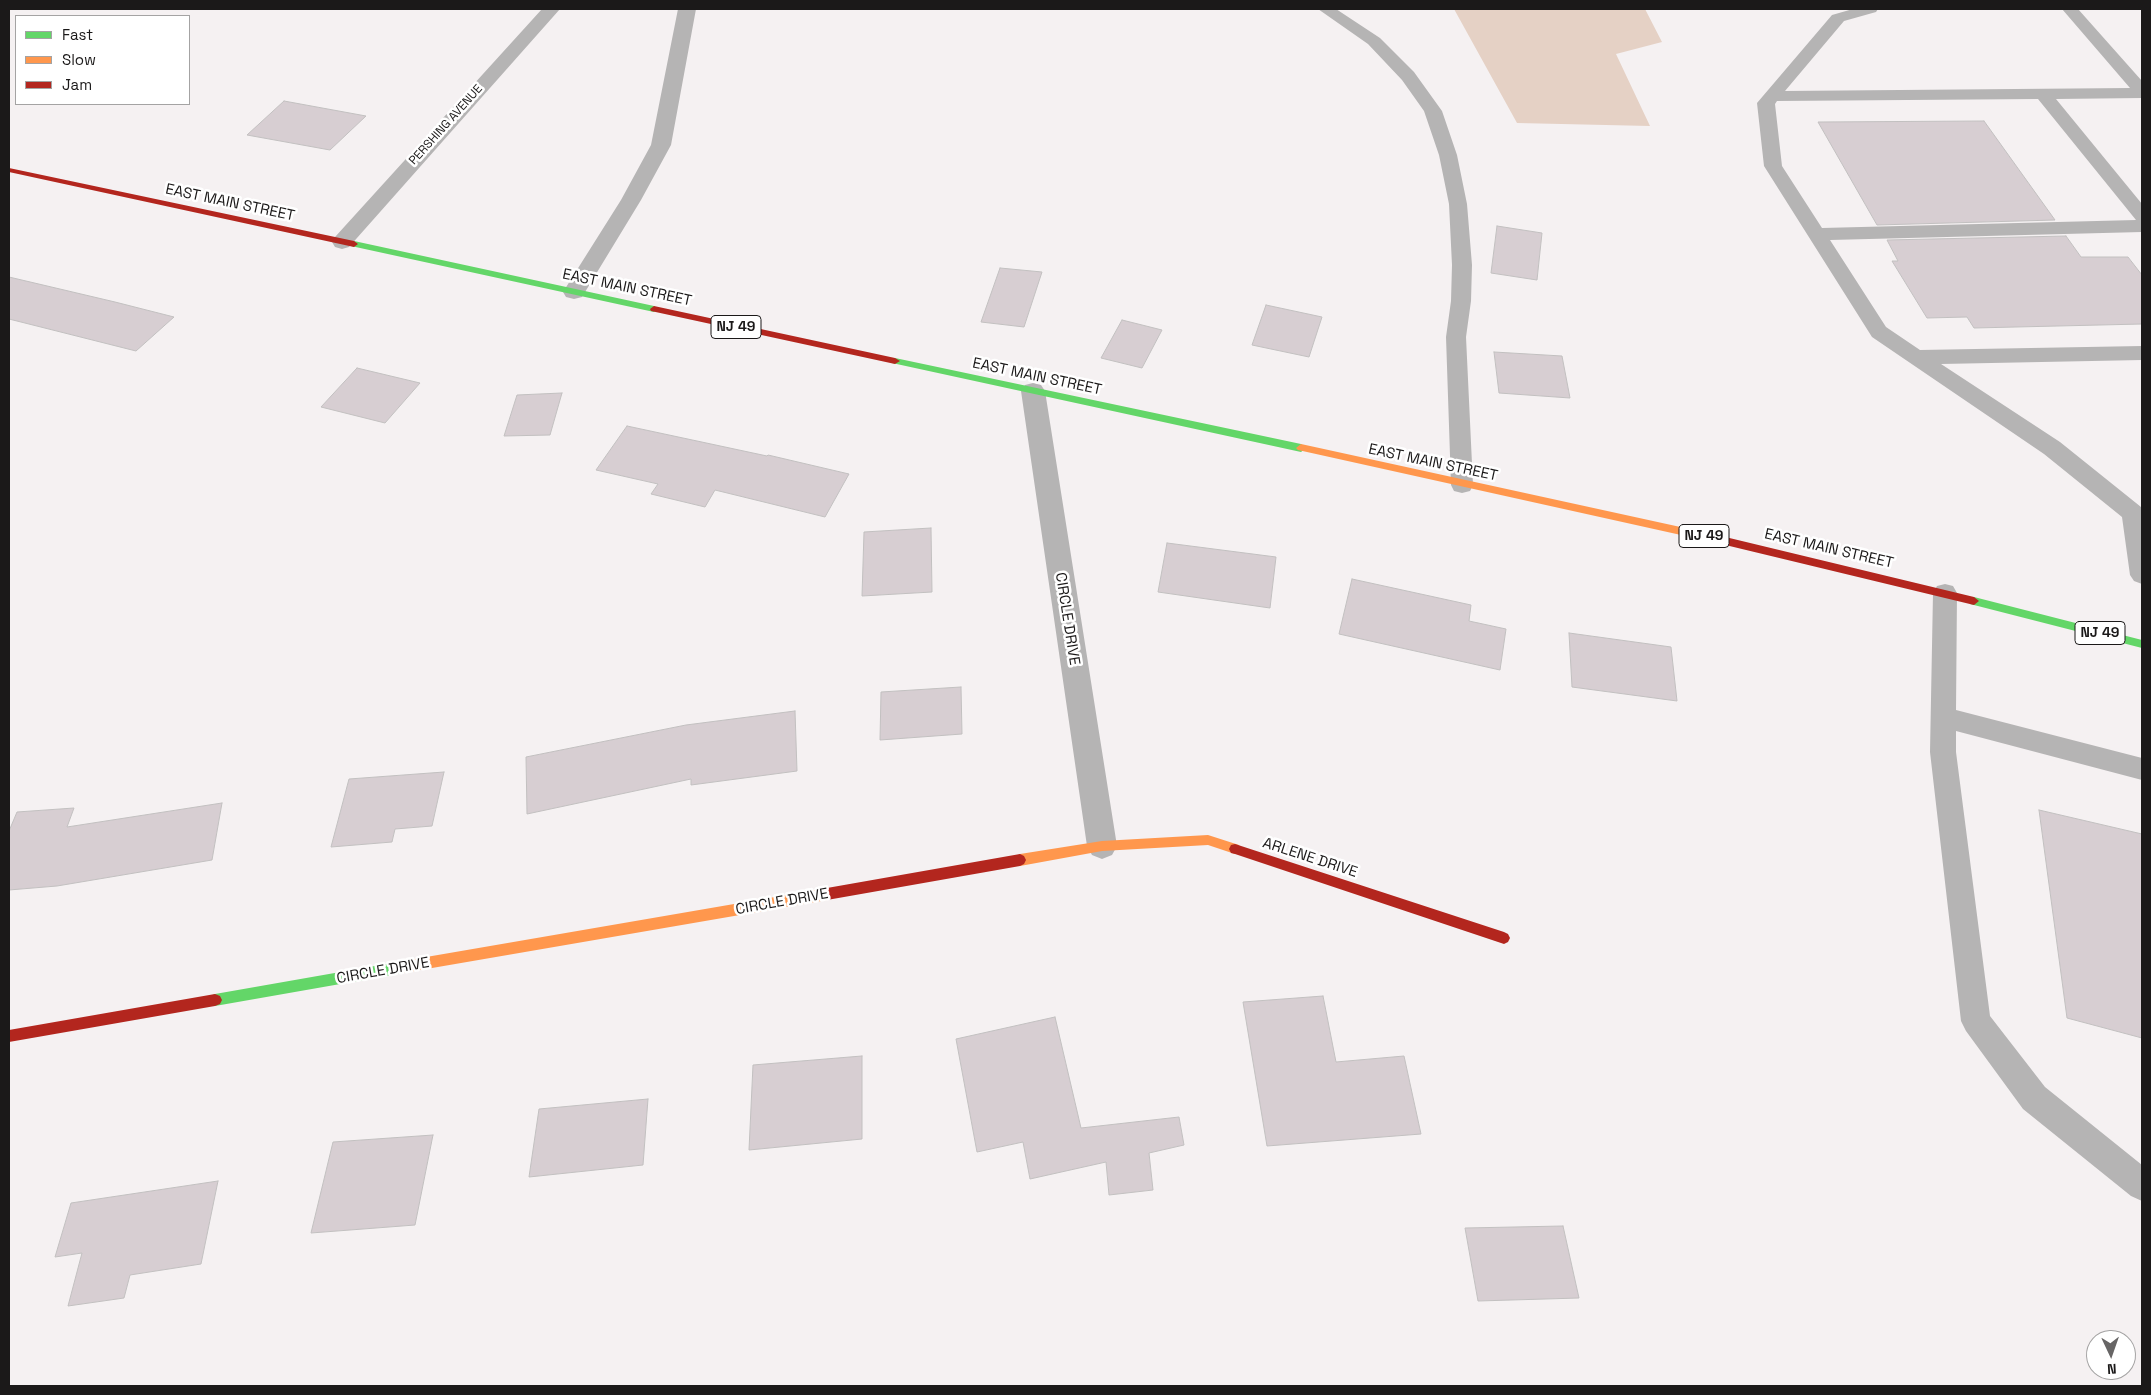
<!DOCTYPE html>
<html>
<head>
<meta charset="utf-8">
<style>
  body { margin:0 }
  #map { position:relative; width:2151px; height:1395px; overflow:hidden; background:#f5f1f2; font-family:"Space Grotesk",sans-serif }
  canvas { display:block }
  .frame { position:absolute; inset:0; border:10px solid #1b1919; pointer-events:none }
  .legend { position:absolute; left:15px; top:15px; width:175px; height:90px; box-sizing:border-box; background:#fff; border:1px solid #a4a3a3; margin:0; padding:6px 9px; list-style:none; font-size:15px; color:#1b1919 }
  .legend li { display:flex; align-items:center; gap:10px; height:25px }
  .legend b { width:25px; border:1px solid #a4a3a3 }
  .north { position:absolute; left:2086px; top:1330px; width:50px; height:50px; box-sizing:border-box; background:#fff; border:1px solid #a4a3a3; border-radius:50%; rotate:177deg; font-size:14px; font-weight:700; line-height:20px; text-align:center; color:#1b1919 }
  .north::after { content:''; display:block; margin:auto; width:18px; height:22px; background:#676565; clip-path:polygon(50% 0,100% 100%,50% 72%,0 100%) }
</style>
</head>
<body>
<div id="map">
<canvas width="2151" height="1395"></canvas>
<div class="frame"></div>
<ul class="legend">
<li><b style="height:6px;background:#63d668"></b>Fast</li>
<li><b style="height:6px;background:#ff974d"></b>Slow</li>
<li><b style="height:6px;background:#b3261e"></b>Jam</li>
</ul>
<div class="north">N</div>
</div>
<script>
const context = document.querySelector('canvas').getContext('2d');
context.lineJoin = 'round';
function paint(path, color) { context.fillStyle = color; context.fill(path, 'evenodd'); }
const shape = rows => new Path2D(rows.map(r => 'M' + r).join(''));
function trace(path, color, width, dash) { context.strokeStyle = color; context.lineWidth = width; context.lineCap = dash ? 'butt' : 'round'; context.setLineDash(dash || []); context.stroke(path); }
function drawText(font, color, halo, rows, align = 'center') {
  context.font = font + ' "Space Grotesk",sans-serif'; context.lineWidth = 5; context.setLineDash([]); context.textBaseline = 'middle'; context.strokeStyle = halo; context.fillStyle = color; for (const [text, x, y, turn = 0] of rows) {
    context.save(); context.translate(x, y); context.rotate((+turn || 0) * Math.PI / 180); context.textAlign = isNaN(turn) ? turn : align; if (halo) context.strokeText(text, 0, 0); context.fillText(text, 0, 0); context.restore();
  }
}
paint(shape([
  [1454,9,1645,9,1662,42,1616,54,1650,126,1517,123]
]), '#e5d1c5');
const building = shape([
  [284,101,366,116,330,150,247,135,284,101],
  [1984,121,2055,220,1877,225,1818,122,1984,121],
  [1497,226,1542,233,1537,280,1491,273,1497,226],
  [2066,236,2081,257,2128,257,2142,275,2142,324,1974,328,1967,317,1927,318,1892,261,1898,261,1887,240,2066,236],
  [1000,268,1042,272,1024,327,981,322,1000,268],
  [9,277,115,302,174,317,136,351,9,319,9,277],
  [1266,305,1322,317,1309,357,1252,345,1266,305],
  [1122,320,1162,330,1142,368,1101,358,1122,320],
  [1494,352,1562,356,1570,398,1499,393,1494,352],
  [357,368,420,383,385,423,321,407,357,368],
  [562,393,550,435,504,436,517,395,562,393],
  [627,426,767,456,768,455,849,474,825,517,715,490,705,507,651,494,658,484,596,470,627,426],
  [931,528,932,592,862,596,864,532,931,528],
  [1167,543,1276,557,1270,608,1158,592,1167,543],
  [1352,579,1471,605,1469,621,1506,629,1500,670,1339,634,1352,579],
  [1569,633,1671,647,1677,701,1572,687,1569,633],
  [961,687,962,734,880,740,881,692,961,687],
  [795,711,797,771,691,785,691,779,527,814,526,757,686,725,795,711],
  [444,772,432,826,395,829,392,842,331,847,349,779,444,772],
  [222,803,212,860,57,886,9,890,9,831,17,812,74,808,67,827,222,803],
  [2039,810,2142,834,2142,1038,2067,1018,2039,810],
  [1323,996,1336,1062,1404,1056,1421,1134,1267,1146,1243,1002,1323,996],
  [1055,1017,1081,1128,1179,1117,1184,1145,1149,1153,1153,1190,1109,1195,1106,1162,1030,1179,1023,1142,977,1152,956,1039,1055,1017],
  [862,1056,862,1139,749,1150,753,1065,862,1056],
  [648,1099,643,1165,529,1177,539,1109,648,1099],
  [433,1135,415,1225,311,1233,333,1142,433,1135],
  [218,1181,201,1264,130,1275,124,1298,68,1306,82,1253,55,1257,71,1203,218,1181],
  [1563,1226,1579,1298,1478,1301,1465,1228,1563,1226]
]);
paint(building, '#d7ced2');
trace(building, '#c2c0c0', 1);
paint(shape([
  [1318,9,1336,9,1380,38,1414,72,1442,111,1457,155,1467,204,1472,265,1471,301,1466,337,1473,485,1470,491,1462,493,1454,491,1451,485,1446,337,1451,301,1452,265,1449,204,1439,155,1424,111,1402,80,1368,44,1318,9],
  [1853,9,1878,9,1876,12,1844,21,1785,91,2130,88,2062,9,2078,9,2142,81,2142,98,2056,99,2142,204,2142,232,1830,240,1886,327,1920,350,2142,346,2142,360,1941,364,2060,442,2141,507,2142,584,2134,581,2130,575,2122,517,2044,454,1872,337,1764,166,1757,103,1832,15,1853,9],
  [2038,99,2136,220,1822,228,1782,166,1775,104,1777,101,2038,99],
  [1945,584,1953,586,1957,593,1956,710,2142,758,2142,780,1956,731,1956,752,1990,1016,2045,1087,2142,1165,2142,1201,2131,1196,2023,1109,1966,1031,1961,1021,1930,752,1933,593,1937,586,1945,584]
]), '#b5b4b4');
paint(shape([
  [542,9,560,9,349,247,342,249,335,247,332,242,335,237,542,9],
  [678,9,696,9,671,145,641,200,582,297,574,299,566,297,563,292,621,200,651,145,678,9],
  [1033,383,1041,385,1045,391,1117,846,1112,855,1102,859,1092,855,1087,846,1021,391,1025,385,1033,383]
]), '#b5b4b4');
paint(shape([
  [354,241,654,306,658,309,654,312,351,246,350,244,354,241],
  [895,358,1301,444,1306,448,1301,452,892,363,890,361,895,358],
  [1974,597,2142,640,2142,648,1970,604,1969,601,1974,597],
  [403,961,408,963,409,967,408,971,403,973,215,1006,210,1004,208,1000,210,996,215,994,403,961]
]), '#63d668');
paint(shape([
  [1301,444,1717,535,1722,539,1717,543,1298,450,1296,448,1301,444],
  [1208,835,1239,845,1241,849,1239,853,1235,854,1208,845,1102,851,1020,866,1016,864,1014,860,1016,856,1020,854,1102,841,1208,835],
  [827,888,831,890,833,894,831,898,827,900,403,973,398,971,397,967,398,963,403,961,827,888]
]), '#ff974d');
paint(shape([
  [9,168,354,241,358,244,354,247,9,172,9,168],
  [654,306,895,358,900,361,895,364,651,311,650,309,654,306],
  [1717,535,1974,597,1979,601,1974,605,1713,542,1712,539,1713,536,1717,535],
  [1235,844,1504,932,1508,934,1510,938,1508,942,1504,944,1235,854,1231,853,1229,849,1231,845,1235,844],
  [1020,854,1024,856,1026,860,1024,864,1020,866,827,900,823,898,821,894,823,890,827,888,1020,854],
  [215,994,220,996,222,1000,220,1004,215,1006,9,1042,9,1030,215,994]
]), '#b3261e');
drawText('12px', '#1b1919', '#fff', [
  ["PERSHING AVENUE",446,125,-48]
]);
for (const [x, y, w] of [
  [736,327,50],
  [1704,536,50],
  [2100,633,50]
]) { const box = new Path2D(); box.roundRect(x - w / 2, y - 11.5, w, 23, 4); context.fillStyle = '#fff'; context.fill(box); trace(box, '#1b1919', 1); }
drawText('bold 14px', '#1b1919', null, [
  ["NJ 49",736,327],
  ["NJ 49",1704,536],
  ["NJ 49",2100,633]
]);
drawText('15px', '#1b1919', '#fff', [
  ["EAST MAIN STREET",230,203,12],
  ["EAST MAIN STREET",627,288,12],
  ["EAST MAIN STREET",1037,377,12],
  ["EAST MAIN STREET",1433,463,12],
  ["EAST MAIN STREET",1829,549,13],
  ["CIRCLE DRIVE",1067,619,81],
  ["ARLENE DRIVE",1310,858,18],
  ["CIRCLE DRIVE",782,902,-10],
  ["CIRCLE DRIVE",383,971,-10]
]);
</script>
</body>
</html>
